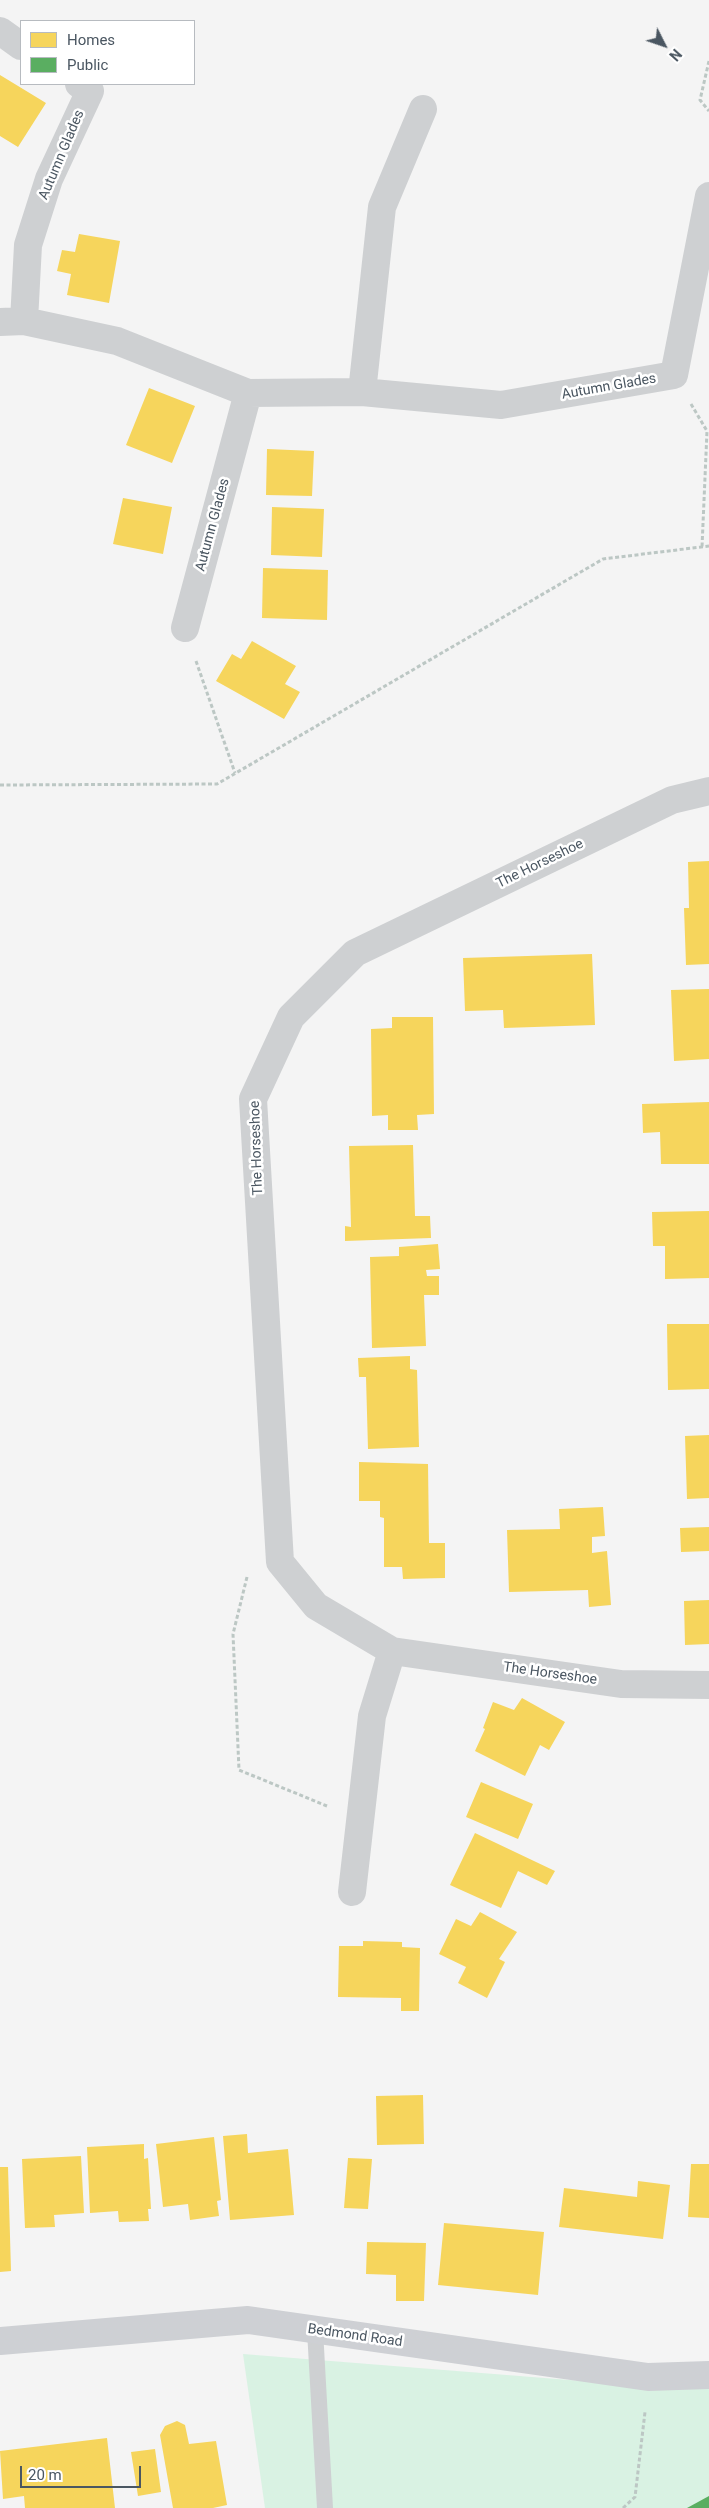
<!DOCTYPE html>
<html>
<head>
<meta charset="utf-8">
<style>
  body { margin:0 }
  #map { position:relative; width:709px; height:2508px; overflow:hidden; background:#f4f4f4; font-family:Roboto,sans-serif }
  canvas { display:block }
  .legend { position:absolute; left:20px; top:20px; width:175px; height:65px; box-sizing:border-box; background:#fff; border:1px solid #b7bbc0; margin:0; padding:6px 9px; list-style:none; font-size:15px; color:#4a5661 }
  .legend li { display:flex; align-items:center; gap:10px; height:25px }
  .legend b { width:25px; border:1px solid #b7bbc0 }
  .north { position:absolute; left:639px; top:20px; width:50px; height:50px; -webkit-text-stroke:4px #fff; paint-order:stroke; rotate:131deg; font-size:14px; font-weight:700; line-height:20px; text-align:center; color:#4a5661 }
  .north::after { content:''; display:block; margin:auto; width:18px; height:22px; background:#4a5661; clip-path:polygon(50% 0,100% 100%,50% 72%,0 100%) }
  .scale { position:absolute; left:20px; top:2466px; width:121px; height:22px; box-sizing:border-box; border:2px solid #4a5661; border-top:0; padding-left:6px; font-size:15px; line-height:18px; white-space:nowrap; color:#4a5661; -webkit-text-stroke:4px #fff; paint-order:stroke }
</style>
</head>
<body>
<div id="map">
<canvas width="709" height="2508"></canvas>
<ul class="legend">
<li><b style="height:14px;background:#f6d55c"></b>Homes</li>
<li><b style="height:14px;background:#5aae61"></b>Public</li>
</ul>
<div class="north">N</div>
<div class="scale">20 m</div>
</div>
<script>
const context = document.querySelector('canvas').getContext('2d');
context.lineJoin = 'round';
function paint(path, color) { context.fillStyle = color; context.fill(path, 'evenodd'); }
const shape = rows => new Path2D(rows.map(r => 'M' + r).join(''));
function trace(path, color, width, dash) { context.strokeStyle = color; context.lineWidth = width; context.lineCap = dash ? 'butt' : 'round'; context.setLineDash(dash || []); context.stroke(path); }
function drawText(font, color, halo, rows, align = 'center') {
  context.font = font + ' Roboto,sans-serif'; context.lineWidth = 5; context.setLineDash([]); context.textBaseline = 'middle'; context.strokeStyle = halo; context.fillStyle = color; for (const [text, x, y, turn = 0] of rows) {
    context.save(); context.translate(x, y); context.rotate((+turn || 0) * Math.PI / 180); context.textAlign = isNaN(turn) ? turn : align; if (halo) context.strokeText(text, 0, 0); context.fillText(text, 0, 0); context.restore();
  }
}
paint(shape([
  [243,2354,645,2386,709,2384,709,2508,265,2508]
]), '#d9f2e3');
paint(shape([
  [0,75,46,103,18,147,0,136],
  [79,234,120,241,109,303,67,295,71,274,57,271,62,250,75,252],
  [149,388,195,406,172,463,126,445],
  [267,449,314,451,312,496,266,495],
  [123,498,172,507,163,554,113,544],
  [272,507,324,509,322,557,271,555],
  [263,568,328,570,327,620,262,618],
  [252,641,296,666,285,684,300,692,284,719,216,681,232,654,241,659],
  [709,861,709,964,686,965,684,908,689,908,688,862],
  [592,954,595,1025,504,1028,503,1010,465,1011,463,958],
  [709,989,709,1059,674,1061,671,990],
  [392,1017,433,1017,434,1114,417,1115,418,1130,388,1130,388,1115,372,1116,371,1029,392,1028],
  [709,1102,709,1164,661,1164,660,1132,643,1133,642,1104],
  [413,1145,415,1216,430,1216,431,1238,345,1241,345,1226,351,1227,349,1146],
  [709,1211,709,1278,665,1279,665,1246,653,1246,652,1212],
  [438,1244,440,1269,426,1270,427,1276,439,1276,439,1295,424,1295,426,1346,372,1348,370,1257,399,1256,399,1247],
  [667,1324,709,1324,709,1389,668,1390],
  [410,1356,410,1369,417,1370,419,1447,368,1449,366,1377,359,1377,358,1358],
  [709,1435,709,1498,687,1499,685,1436],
  [359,1462,428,1464,429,1543,445,1543,445,1578,403,1579,402,1567,384,1567,384,1518,380,1517,380,1501,359,1501],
  [603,1507,605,1536,592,1537,592,1553,607,1551,611,1605,589,1607,588,1590,509,1592,507,1530,560,1529,559,1509],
  [709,1527,709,1551,681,1552,680,1528],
  [709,1600,709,1644,685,1645,684,1601],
  [522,1698,565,1722,549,1750,540,1745,525,1776,475,1751,485,1729,483,1728,493,1702,514,1710],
  [481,1782,533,1804,518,1839,466,1817],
  [475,1833,555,1871,547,1885,518,1871,501,1908,450,1885],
  [480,1912,517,1932,499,1959,505,1962,487,1998,458,1983,466,1967,439,1954,456,1919,471,1926],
  [363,1941,402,1942,402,1947,420,1948,419,2011,401,2011,401,1998,338,1997,339,1946,363,1946],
  [423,2095,424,2144,377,2145,376,2096],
  [247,2134,248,2153,288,2149,294,2215,230,2220,223,2136],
  [214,2137,221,2200,217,2201,219,2216,190,2220,188,2204,163,2207,156,2144],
  [144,2144,144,2159,148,2158,151,2209,148,2209,149,2221,119,2222,118,2211,90,2213,87,2147],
  [81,2156,84,2213,54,2215,55,2227,25,2228,22,2159],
  [348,2158,372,2159,368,2209,344,2208],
  [691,2164,709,2164,709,2218,688,2217],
  [0,2167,8,2167,11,2271,0,2272],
  [638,2181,670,2185,663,2239,559,2227,564,2188,637,2197],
  [444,2223,544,2232,538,2295,438,2285],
  [367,2242,426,2243,424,2301,396,2301,396,2275,366,2274],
  [177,2421,185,2425,189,2444,216,2441,227,2505,213,2508,173,2508,160,2435,165,2426],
  [107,2438,115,2508,25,2508,24,2496,3,2499,0,2451],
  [155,2449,161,2492,138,2496,131,2452]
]), '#f6d55c');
paint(shape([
  [709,2496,709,2508,687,2508]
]), '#5aae61');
trace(shape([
  [709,61,700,100,709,111],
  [691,404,707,431,702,547],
  [196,661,235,773],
  [0,785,217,784,603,559,709,546],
  [247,1577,233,1634,239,1770,327,1806],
  [623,2508,635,2497,645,2412]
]), '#bcc7c4', 3, [4, 2.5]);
trace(shape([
  [315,2330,325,2508]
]), '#ced0d2', 16);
trace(shape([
  [0,31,21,46],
  [24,321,28,245,49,179,90,91,79,84],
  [0,322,24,321,117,341,248,393,362,392,501,405,674,375,709,196],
  [362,392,382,207,423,109],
  [185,628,248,393],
  [709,791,672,800,355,953,291,1017,253,1099,280,1562,316,1606,392,1651,621,1684,709,1685],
  [352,1892,372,1716,392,1651]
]), '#ced0d2', 28);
trace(shape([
  [0,2341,248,2320,648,2377,709,2375]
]), '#ced0d4', 28);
drawText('14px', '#4a5661', '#fff', [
  ["Autumn Glades",62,155,-67],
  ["Autumn Glades",609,387,-10],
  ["Autumn Glades",213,525,-75],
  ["The Horseshoe",540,864,-26],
  ["The Horseshoe",257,1148,-92],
  ["The Horseshoe",550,1674,8],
  ["Bedmond Road",355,2336,8]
]);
</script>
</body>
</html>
